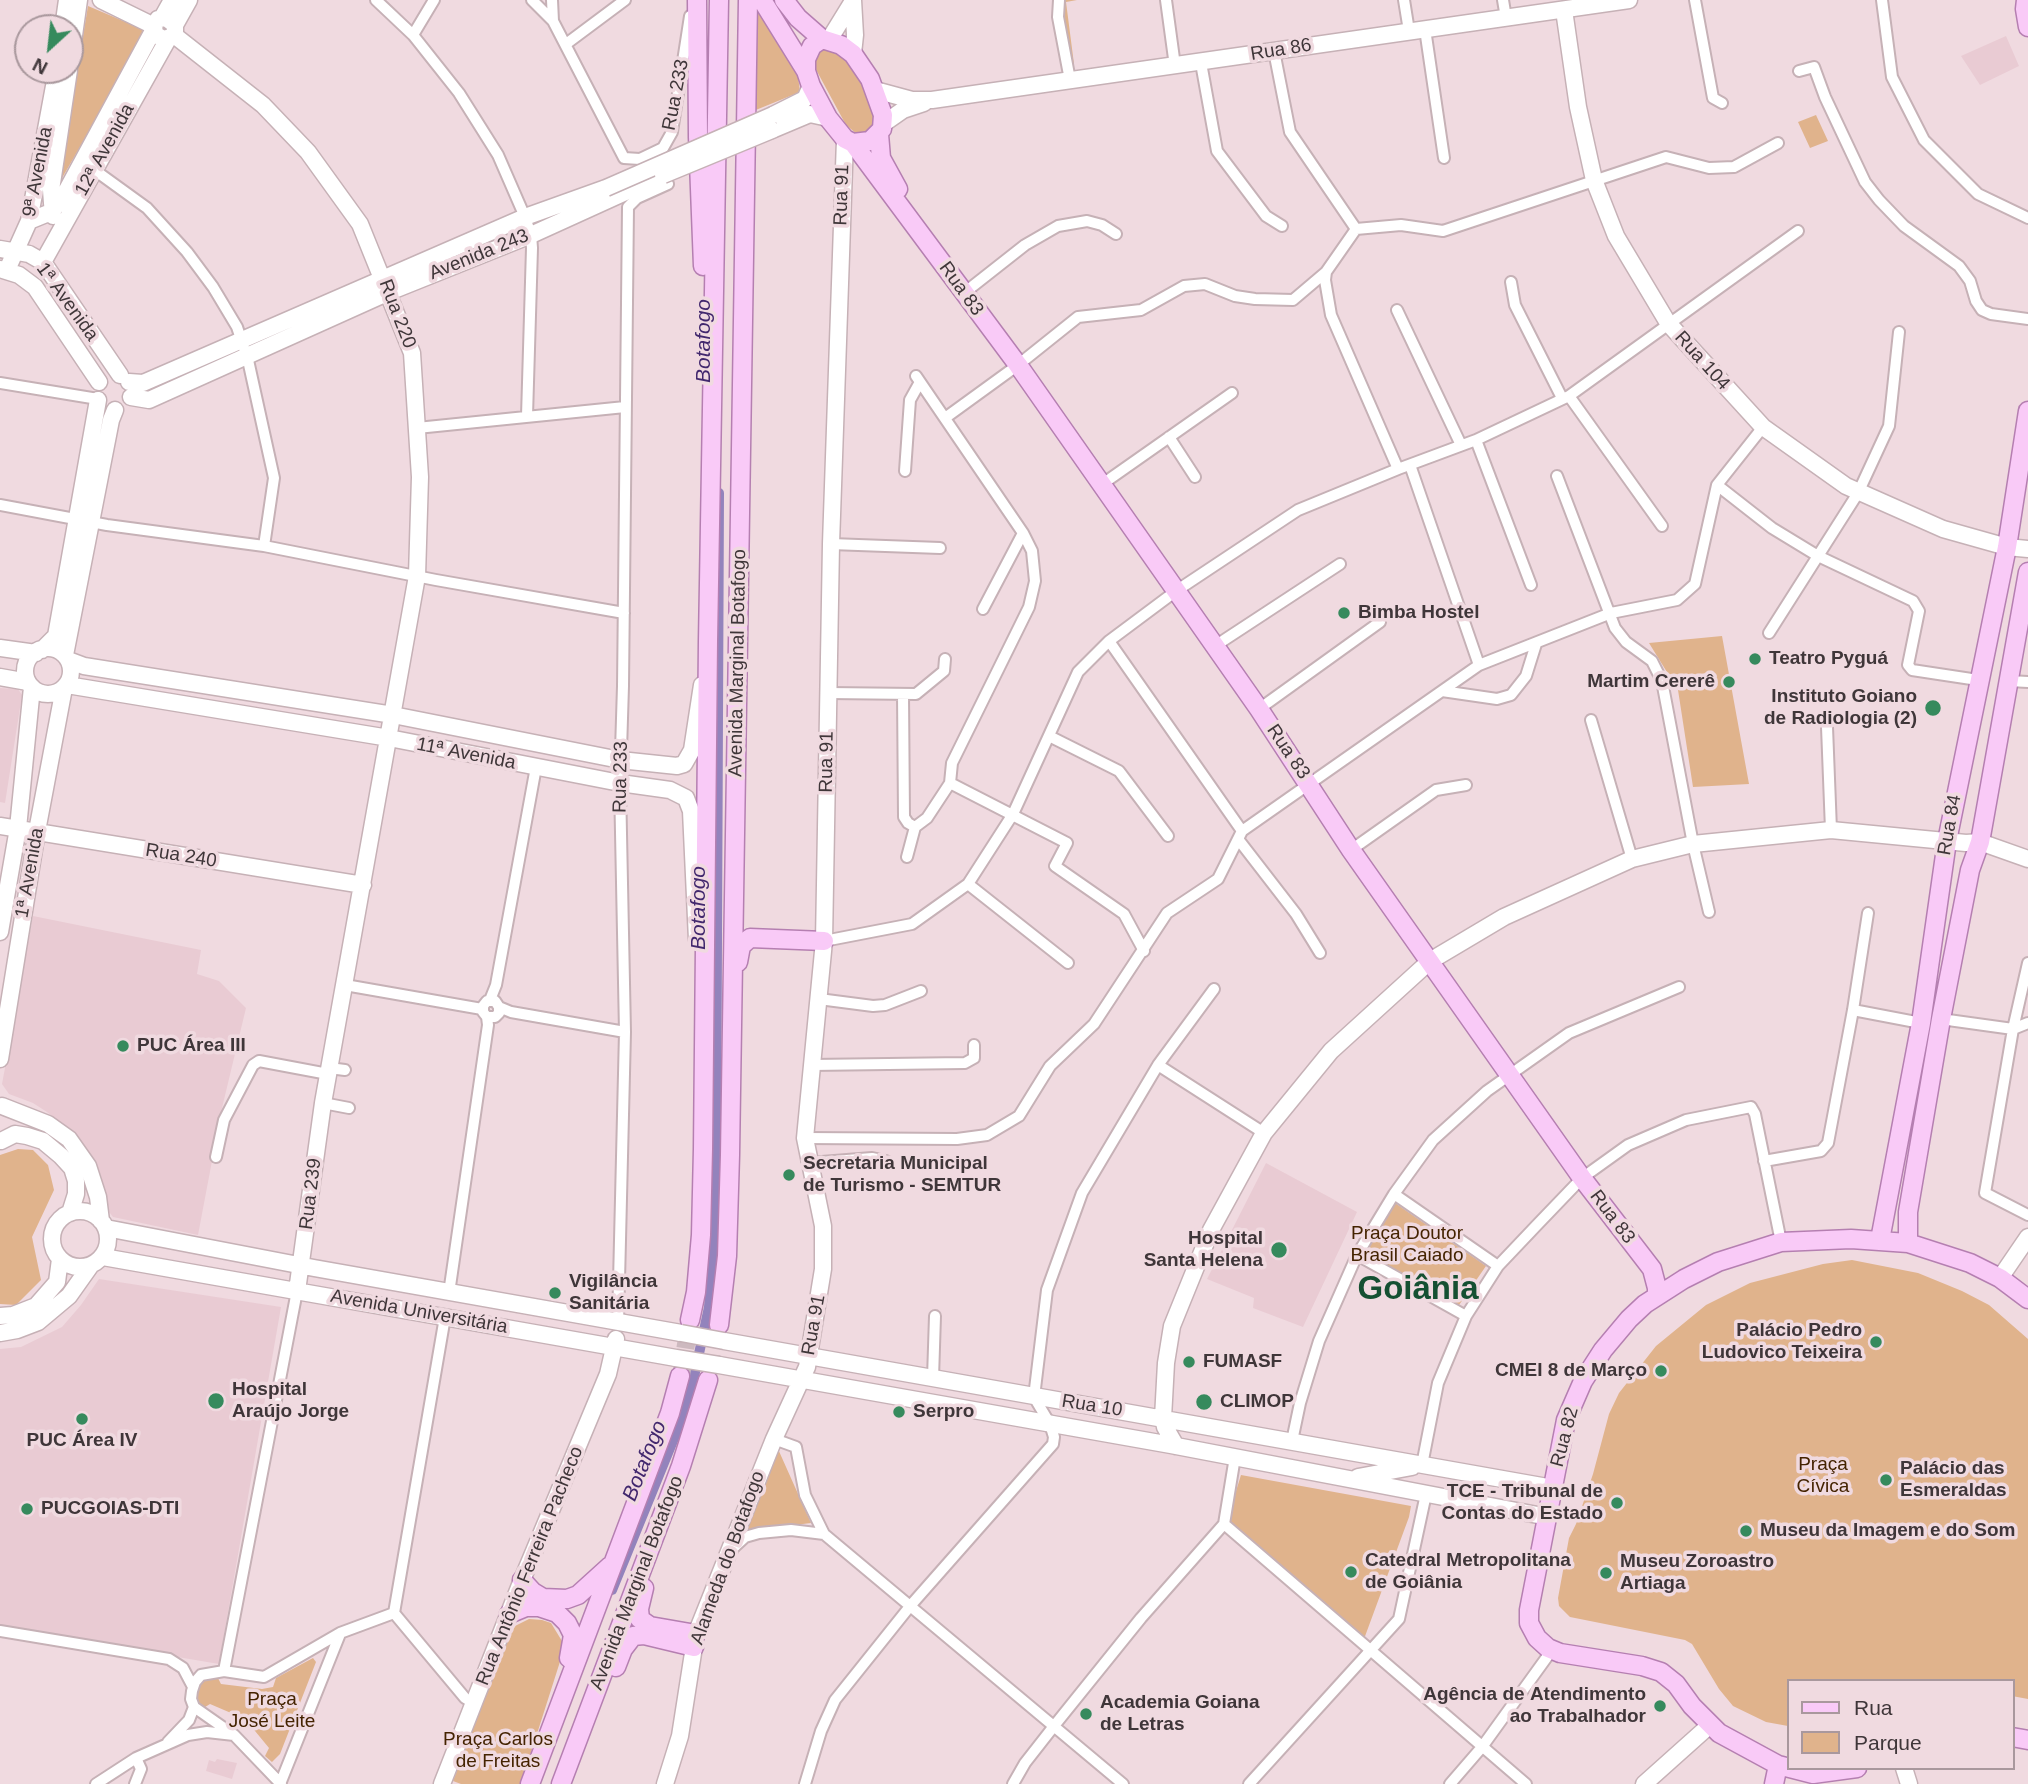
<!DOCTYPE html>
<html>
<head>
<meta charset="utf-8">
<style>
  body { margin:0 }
  #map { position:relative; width:2028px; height:1784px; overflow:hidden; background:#f0dae0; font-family:Helvetica,sans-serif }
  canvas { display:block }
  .legend { position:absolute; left:1787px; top:1679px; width:228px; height:91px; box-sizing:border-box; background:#f0dae0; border:2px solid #a9989d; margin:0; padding:9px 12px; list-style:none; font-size:21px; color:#3f3639 }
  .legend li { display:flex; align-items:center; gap:14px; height:35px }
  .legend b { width:35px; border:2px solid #a9989d }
  .north { position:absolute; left:14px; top:14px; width:70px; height:70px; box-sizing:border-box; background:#f0dae0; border:2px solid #a9989d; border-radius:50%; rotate:207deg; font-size:19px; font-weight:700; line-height:28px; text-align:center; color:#3f3639 }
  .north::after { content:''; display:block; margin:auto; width:24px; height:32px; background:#368a5d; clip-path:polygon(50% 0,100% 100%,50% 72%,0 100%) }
</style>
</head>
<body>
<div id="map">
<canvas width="2028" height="1784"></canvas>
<ul class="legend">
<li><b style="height:9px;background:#f9caf7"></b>Rua</li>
<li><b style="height:19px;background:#e0b38c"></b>Parque</li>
</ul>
<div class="north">N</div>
</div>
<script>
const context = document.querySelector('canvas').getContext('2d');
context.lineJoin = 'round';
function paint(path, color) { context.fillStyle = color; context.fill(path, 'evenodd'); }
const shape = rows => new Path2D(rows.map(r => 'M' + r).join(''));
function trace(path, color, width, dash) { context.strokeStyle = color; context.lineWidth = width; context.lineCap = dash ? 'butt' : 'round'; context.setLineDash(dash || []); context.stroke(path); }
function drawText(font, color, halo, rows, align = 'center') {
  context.font = font + ' Helvetica,sans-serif'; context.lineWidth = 7; context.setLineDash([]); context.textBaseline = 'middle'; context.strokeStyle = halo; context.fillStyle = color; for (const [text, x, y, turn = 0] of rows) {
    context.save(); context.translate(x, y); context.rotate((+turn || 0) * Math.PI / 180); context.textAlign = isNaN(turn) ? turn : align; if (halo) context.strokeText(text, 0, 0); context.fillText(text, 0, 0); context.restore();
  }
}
paint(shape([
  [2006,36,2019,66,1980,85,1961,56],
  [0,688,18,689,22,695,5,803,0,802],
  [33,916,201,950,197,974,219,981,246,1008,222,1108,198,1235,113,1217,106,1208,101,1176,87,1152,67,1129,47,1112,33,1103,9,1094,2,1084],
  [1266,1163,1357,1212,1303,1327,1253,1308,1254,1298,1207,1279],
  [99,1279,281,1307,219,1664,0,1627,0,1349,21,1347,62,1327,81,1305],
  [217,1759,237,1763,232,1779,206,1771,209,1760,215,1762]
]), '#e9cbd3');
paint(shape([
  [752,0,798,76,800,92,746,114],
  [1052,0,1077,0,1066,2,1074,64,1061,66],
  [88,6,147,31,58,185],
  [826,45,851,61,878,120,874,129,857,134,846,125,813,64,814,52],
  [1816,115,1828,141,1810,148,1798,122],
  [1722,636,1749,784,1693,787,1678,690,1649,643],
  [18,1149,33,1150,48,1165,54,1190,32,1237,41,1280,16,1305,0,1304,0,1155],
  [1395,1203,1486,1266,1459,1305,1364,1254],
  [1852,1260,1918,1273,1962,1291,1989,1305,2028,1339,2028,1699,2012,1696,2012,1681,1788,1681,1788,1726,1766,1722,1733,1706,1719,1689,1692,1644,1685,1640,1570,1617,1559,1606,1558,1598,1569,1538,1576,1524,1593,1474,1609,1414,1619,1393,1656,1346,1706,1305,1750,1283,1823,1264],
  [778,1449,811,1523,737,1532],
  [1241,1475,1411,1506,1409,1517,1364,1639,1227,1520],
  [529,1619,542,1620,551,1623,565,1646,521,1784,461,1784,453,1781,511,1628],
  [313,1658,316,1662,280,1754,272,1762,265,1756,269,1748,246,1720,239,1725,233,1723,231,1713,210,1704,202,1709,195,1703,197,1686,208,1676,224,1675,218,1678,221,1684,262,1689,273,1687,276,1678]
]), '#e0b38c');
trace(shape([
  [612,1590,681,1421,691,1391,709,1307,714,1242,716,1165,719,493]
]), '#9383bc', 10);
trace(shape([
  [681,1375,690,1320]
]), '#cdb9bf', 18, [18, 9]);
const street = shape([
  [376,0,413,35,459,93,498,155,525,217,531,235,532,248,527,416],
  [532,0,553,21,624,158,640,159,663,148,672,132,690,16],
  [552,0,553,21],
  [1059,0,1058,17,1070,80],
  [1166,0,1175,66],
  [1404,0,1409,31],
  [1503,0,1506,18],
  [1695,0,1713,98,1722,103],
  [1882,0,1892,77,1924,140,1978,194,2028,218],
  [1425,29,1444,158],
  [413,35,434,0],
  [566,44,625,0],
  [1274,51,1290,132,1356,229],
  [1201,63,1217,151,1266,216,1282,226],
  [1799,71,1814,67,1825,97,1865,182,1879,200,1904,226,1959,266,1970,281,1976,301,1982,310,1991,314,2028,319],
  [89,166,147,208,187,252,213,287,237,327,248,360,274,478,264,546],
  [1326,272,1325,280,1331,315,1398,469],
  [1511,282,1515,305,1562,398],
  [964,293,1025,245,1058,226,1087,221,1102,225,1116,234],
  [1397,310,1461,445],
  [0,383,98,399],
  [1569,396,1662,526],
  [945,418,1018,365,1078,317,1141,310,1184,286,1205,284,1235,296,1255,299,1293,300,1326,272,1356,229,1401,225,1443,231,1666,157,1709,168,1734,167,1778,143],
  [417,428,625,407],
  [1169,437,1195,477],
  [1476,440,1531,585],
  [1410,465,1479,665],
  [905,471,910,400,920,382],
  [1557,476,1615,628,1626,642,1652,661,1662,681,1693,844,1709,912],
  [1101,485,1232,393],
  [1717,485,1772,528,1818,556,1913,601,1919,611,1908,665,1912,670,1978,680],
  [0,505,107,525,264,546,436,580,624,613],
  [831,544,940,548],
  [983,609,1023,533],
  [1769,633,1858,493,1889,426,1899,332],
  [1109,641,1242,831],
  [1215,646,1340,564],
  [2009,681,2028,682],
  [1442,691,1497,699,1511,695,1526,676,1536,644],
  [828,693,916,694,944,671,945,659],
  [903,694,904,817,908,823,915,827],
  [1259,709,1380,622],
  [1591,720,1632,859],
  [1827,727,1831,830],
  [1049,736,1119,771,1168,836],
  [950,783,1067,843,1055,866,1124,914,1144,951],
  [1238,839,1296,914,1320,953],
  [1351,850,1436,790,1466,785],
  [907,857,915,827,927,818,950,783,952,763,1029,607,1035,581,1032,551,1023,533,916,376],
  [968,884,1068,963],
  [824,941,912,924,968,884,1013,814,1078,672,1109,641,1176,591,1298,510,1398,469,1476,440,1569,396,1798,231],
  [2028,963,2013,1029,1985,1193,2028,1215],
  [345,985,482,1009],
  [819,999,873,1006,885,1005,921,991],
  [490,1000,496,985,536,767],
  [499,1007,511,1012,625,1032],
  [1853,1010,1921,1023],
  [1941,1019,2013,1029,2028,1023],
  [811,1065,965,1063,974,1058,974,1045],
  [1158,1065,1264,1133],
  [329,1068,345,1070],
  [323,1103,349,1108],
  [805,1138,957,1139,987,1135,1019,1116,1050,1066,1094,1024,1167,913,1218,879,1242,831,1479,665,1611,613,1677,600,1695,584,1717,485,1763,427],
  [216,1157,224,1120,253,1065,259,1061,328,1074],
  [1764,1161,1821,1151,1828,1143,1853,1010,1868,913],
  [809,1163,872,1158,886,1161],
  [1394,1194,1498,1266],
  [1357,1255,1466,1316],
  [449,1293,488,1025,487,1017,483,1012,483,1006,487,1001,495,1001,499,1007,499,1013,495,1017,487,1017],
  [618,1323,625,1032,620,783,623,686,628,207,637,198,668,184],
  [933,1378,935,1316],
  [774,1439,796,1447,805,1495,824,1534],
  [1292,1441,1300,1403,1319,1341,1357,1255,1394,1194,1433,1140,1487,1091,1569,1033,1679,987],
  [1422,1465,1438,1383,1466,1316,1498,1266,1535,1227,1582,1178,1628,1145,1686,1120,1751,1107,1755,1114,1781,1242],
  [1224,1524,1526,1784],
  [733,1548,745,1537,759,1533,791,1530,824,1534,1123,1784],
  [394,1613,445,1317],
  [394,1613,465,1698,475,1704],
  [0,1631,169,1659,183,1668,193,1687],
  [224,1671,297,1291],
  [194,1707,234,1735,281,1784],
  [168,1742,189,1720,194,1707,191,1699,192,1691,195,1682,201,1675,224,1671,264,1677,340,1633,394,1613],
  [96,1784,136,1758,188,1735,207,1732,234,1735],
  [135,1784,141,1769,136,1758],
  [280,1784,340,1634],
  [805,1784,821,1731,835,1700,911,1605,1053,1444,1054,1437,1050,1424,1034,1397,1047,1290,1082,1193,1158,1065,1214,989],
  [1013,1784,1025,1763,1054,1726,1141,1618,1224,1524,1235,1457],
  [1249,1784,1399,1619,1426,1494],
  [1450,1784,1482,1747,1552,1650]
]);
const secondary = shape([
  [101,0,154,26],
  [853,0,855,35,853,54],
  [1564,10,1578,107,1594,180,1616,236,1668,323,1763,427,1846,486,1943,529,2007,547,2028,549],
  [162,18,172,0],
  [175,25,166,18,158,19,154,26,155,34,163,39,171,37,175,32,175,25,189,0],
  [63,28,67,0],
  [174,35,263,105,308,152,360,224,412,353,420,477,417,576,323,1103,297,1291],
  [829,40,853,1],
  [70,64,79,0],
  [875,90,912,100,932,100,1629,0],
  [773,115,805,99,811,86],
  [883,124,903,110,924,103],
  [772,130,810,114,828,118],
  [53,216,51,190,69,70],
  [29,221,51,212,62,199,154,29],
  [0,249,29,254,43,262,120,375],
  [43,262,168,39],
  [0,269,19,275,35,287,99,382],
  [7,270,29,221,57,70],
  [129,382,143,383,525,217,606,188],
  [131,397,149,400,389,292,531,235,663,175],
  [0,648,36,653],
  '25 671a23 23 0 1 1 46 0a23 23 0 1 1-46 0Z',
  [42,650,56,636,98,400],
  [65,655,111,420,115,410],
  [68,660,84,666,393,715,620,760,677,766,684,764,692,750,702,685],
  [0,677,28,682],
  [67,685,389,738,620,783,670,790,686,798,691,811,697,940],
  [0,826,363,885],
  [0,932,18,828,32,687],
  [0,1059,37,831,64,688],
  [2,1106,48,1124,69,1139,88,1166,98,1197,101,1221],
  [1,1141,15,1134,27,1136,43,1141,61,1156,72,1168,76,1181,76,1194,70,1213],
  '52 1239a28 28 0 1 1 56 0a28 28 0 1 1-56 0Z',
  [106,1228,314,1268,681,1333],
  [103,1257,676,1358],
  [2000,1278,2028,1237],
  [0,1316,13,1315,36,1306,57,1282,60,1259],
  [0,1333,17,1330,38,1322,69,1296,91,1265],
  [724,1341,1553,1488],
  [719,1365,1171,1445,1548,1517],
  [1176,1446,1165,1427,1163,1418,1166,1363,1172,1326,1211,1230,1264,1133,1331,1051,1430,961,1504,917,1632,859,1693,844,1831,830,1966,843,1980,842,2028,859],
  [1358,1477,1412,1467],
  [1904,1768,1909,1784],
  [442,1784,522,1580,608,1374,616,1339],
  [665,1784,680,1736,696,1634,774,1439,807,1367,823,1269,823,1226,805,1138,824,941,831,544,845,139],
  [1644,1784,1710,1725]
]);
const primary = shape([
  [697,0,698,137,703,266],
  [762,0,806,71],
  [784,0,798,18,822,39],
  [2026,0,2025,9,2028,27],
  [822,39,841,45,853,54,870,79,883,115,882,129,870,141,853,143,845,139,828,118,811,86,806,71,806,59,812,46,822,39],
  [879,134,881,158,898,189],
  [853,143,1018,365,1259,709,1351,850,1582,1178,1652,1269,1657,1288,1657,1296],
  [738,962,741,946,750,938,824,941],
  [1880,1240,1921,1023,1947,841,2007,547,2028,411],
  [1908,1243,1908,1212,1941,1019,1970,870,1980,842,2028,572],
  [690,1320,696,1292,701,1235,703,1149,708,641,719,0],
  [719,1325,727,1256,730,1155,748,0],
  [522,1580,533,1592,543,1598,567,1599,578,1595,610,1566],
  [644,1588,639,1609,640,1619,650,1626,696,1634],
  [509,1614,526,1607,539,1607,557,1613,567,1623,573,1635,569,1658],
  [616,1667,623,1649,633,1636,644,1635,694,1647],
  [2012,1737,2028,1740],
  [1857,1768,1813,1774,1778,1765,1719,1733,1692,1706,1676,1684,1661,1672,1642,1666,1560,1653,1548,1648,1537,1638,1529,1623,1529,1610,1566,1420,1583,1381,1603,1350,1629,1319,1645,1304,1684,1279,1718,1262,1781,1242,1851,1239,1908,1243,1970,1263,2000,1278,2028,1299],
  [530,1784,670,1413,680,1376],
  [561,1784,681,1466,708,1380],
  [1774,1784,1778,1765]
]);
trace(street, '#c6b1b6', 14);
trace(secondary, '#c6b1b6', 19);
trace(primary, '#b57fb1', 21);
trace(street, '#fff', 10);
trace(secondary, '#fff', 16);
trace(primary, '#f9caf7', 18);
const secondaryBridge = shape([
  [663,175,772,130],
  [606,188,773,115],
  [681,1333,724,1341],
  [676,1358,719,1365]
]);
trace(secondaryBridge, '#c6b1b6', 19, []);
trace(secondaryBridge, '#fff', 16);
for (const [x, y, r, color] of [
  [1344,613,7,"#368a5d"],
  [1755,659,7,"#368a5d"],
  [1729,682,7,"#368a5d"],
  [1933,708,9,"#368a5d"],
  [123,1046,7,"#368a5d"],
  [789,1175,7,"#368a5d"],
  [1279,1250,9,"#368a5d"],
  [555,1293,7,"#368a5d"],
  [1876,1342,7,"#368a5d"],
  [1189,1362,7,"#368a5d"],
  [1661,1371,7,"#368a5d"],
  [216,1401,9,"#368a5d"],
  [1204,1402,9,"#368a5d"],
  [899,1412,7,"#368a5d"],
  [82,1419,7,"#368a5d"],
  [1886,1480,7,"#368a5d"],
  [1617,1503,7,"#368a5d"],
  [27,1509,7,"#368a5d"],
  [1746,1531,7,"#368a5d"],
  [1351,1572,7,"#368a5d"],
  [1606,1573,7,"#368a5d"],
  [1660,1706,7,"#368a5d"],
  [1086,1714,7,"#368a5d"]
]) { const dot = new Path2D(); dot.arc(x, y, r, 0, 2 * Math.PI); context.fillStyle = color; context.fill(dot); trace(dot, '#f0dae0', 2.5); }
drawText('19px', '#3f3639', '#f0dae0', [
  ["Rua 86",1281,50,-9],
  ["Rua 233",676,95,-79],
  ["12ª Avenida",105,150,-61],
  ["9ª Avenida",38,172,-79],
  ["Rua 91",842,195,-88],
  ["Avenida 243",479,255,-22],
  ["Rua 83",961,289,54],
  ["1ª Avenida",67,302,54],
  ["Rua 220",397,314,69],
  ["Rua 104",1702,361,48],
  ["Avenida Marginal Botafogo",738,663,-89],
  ["Rua 83",1288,752,56],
  ["11ª Avenida",466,754,11],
  ["Rua 91",827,762,-89],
  ["Rua 233",621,777,-89],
  ["Rua 84",1950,825,-80],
  ["Rua 240",181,856,9],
  ["1ª Avenida",30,873,-80],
  ["Rua 239",311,1194,-83],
  ["Rua 83",1612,1217,53],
  ["Avenida Universitária",419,1312,10],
  ["Rua 91",814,1325,-80],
  ["Rua 10",1092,1406,9],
  ["Rua 82",1565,1437,-75],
  ["Alameda do Botafogo",728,1558,-70],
  ["Rua Antônio Ferreira Pacheco",530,1566,-68],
  ["Avenida Marginal Botafogo",637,1583,-69]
]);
drawText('bold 19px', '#3f3639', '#f0dae0', [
  ["Bimba Hostel",1358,613],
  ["Teatro Pyguá",1769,659],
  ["Martim Cererê",1715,682,"right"],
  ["Instituto Goiano",1917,697,"right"],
  ["de Radiologia (2)",1917,719,"right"],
  ["PUC Área III",137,1046],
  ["Secretaria Municipal",803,1164],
  ["de Turismo - SEMTUR",803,1186],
  ["Hospital",1263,1239,"right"],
  ["Santa Helena",1263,1261,"right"],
  ["Vigilância",569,1282],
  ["Sanitária",569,1304],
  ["Palácio Pedro",1862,1331,"right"],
  ["Ludovico Teixeira",1862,1353,"right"],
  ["FUMASF",1203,1362],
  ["CMEI 8 de Março",1647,1371,"right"],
  ["Hospital",232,1390],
  ["Araújo Jorge",232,1412],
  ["CLIMOP",1220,1402],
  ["Serpro",913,1412],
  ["PUC Área IV",82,1441,"center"],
  ["Palácio das",1900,1469],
  ["Esmeraldas",1900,1491],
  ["TCE - Tribunal de",1603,1492,"right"],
  ["Contas do Estado",1603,1514,"right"],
  ["PUCGOIAS-DTI",41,1509],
  ["Museu da Imagem e do Som",1760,1531],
  ["Catedral Metropolitana",1365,1561],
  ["de Goiânia",1365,1583],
  ["Museu Zoroastro",1620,1562],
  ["Artiaga",1620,1584],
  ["Agência de Atendimento",1646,1695,"right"],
  ["ao Trabalhador",1646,1717,"right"],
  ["Academia Goiana",1100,1703],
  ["de Letras",1100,1725]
], 'left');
drawText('19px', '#442300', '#f0dae0', [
  ["Praça Doutor",1407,1234],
  ["Brasil Caiado",1407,1256],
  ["Praça",1823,1465],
  ["Cívica",1823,1487],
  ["Praça",272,1700],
  ["José Leite",272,1722],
  ["Praça Carlos",498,1740],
  ["de Freitas",498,1762]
]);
drawText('italic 21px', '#42286e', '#f0dae0', [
  ["Botafogo",704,341,-90],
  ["Botafogo",699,908,-90],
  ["Botafogo",645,1461,-68]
]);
drawText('bold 33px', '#155032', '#f0dae0', [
  ["Goiânia",1418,1290]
]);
</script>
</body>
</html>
